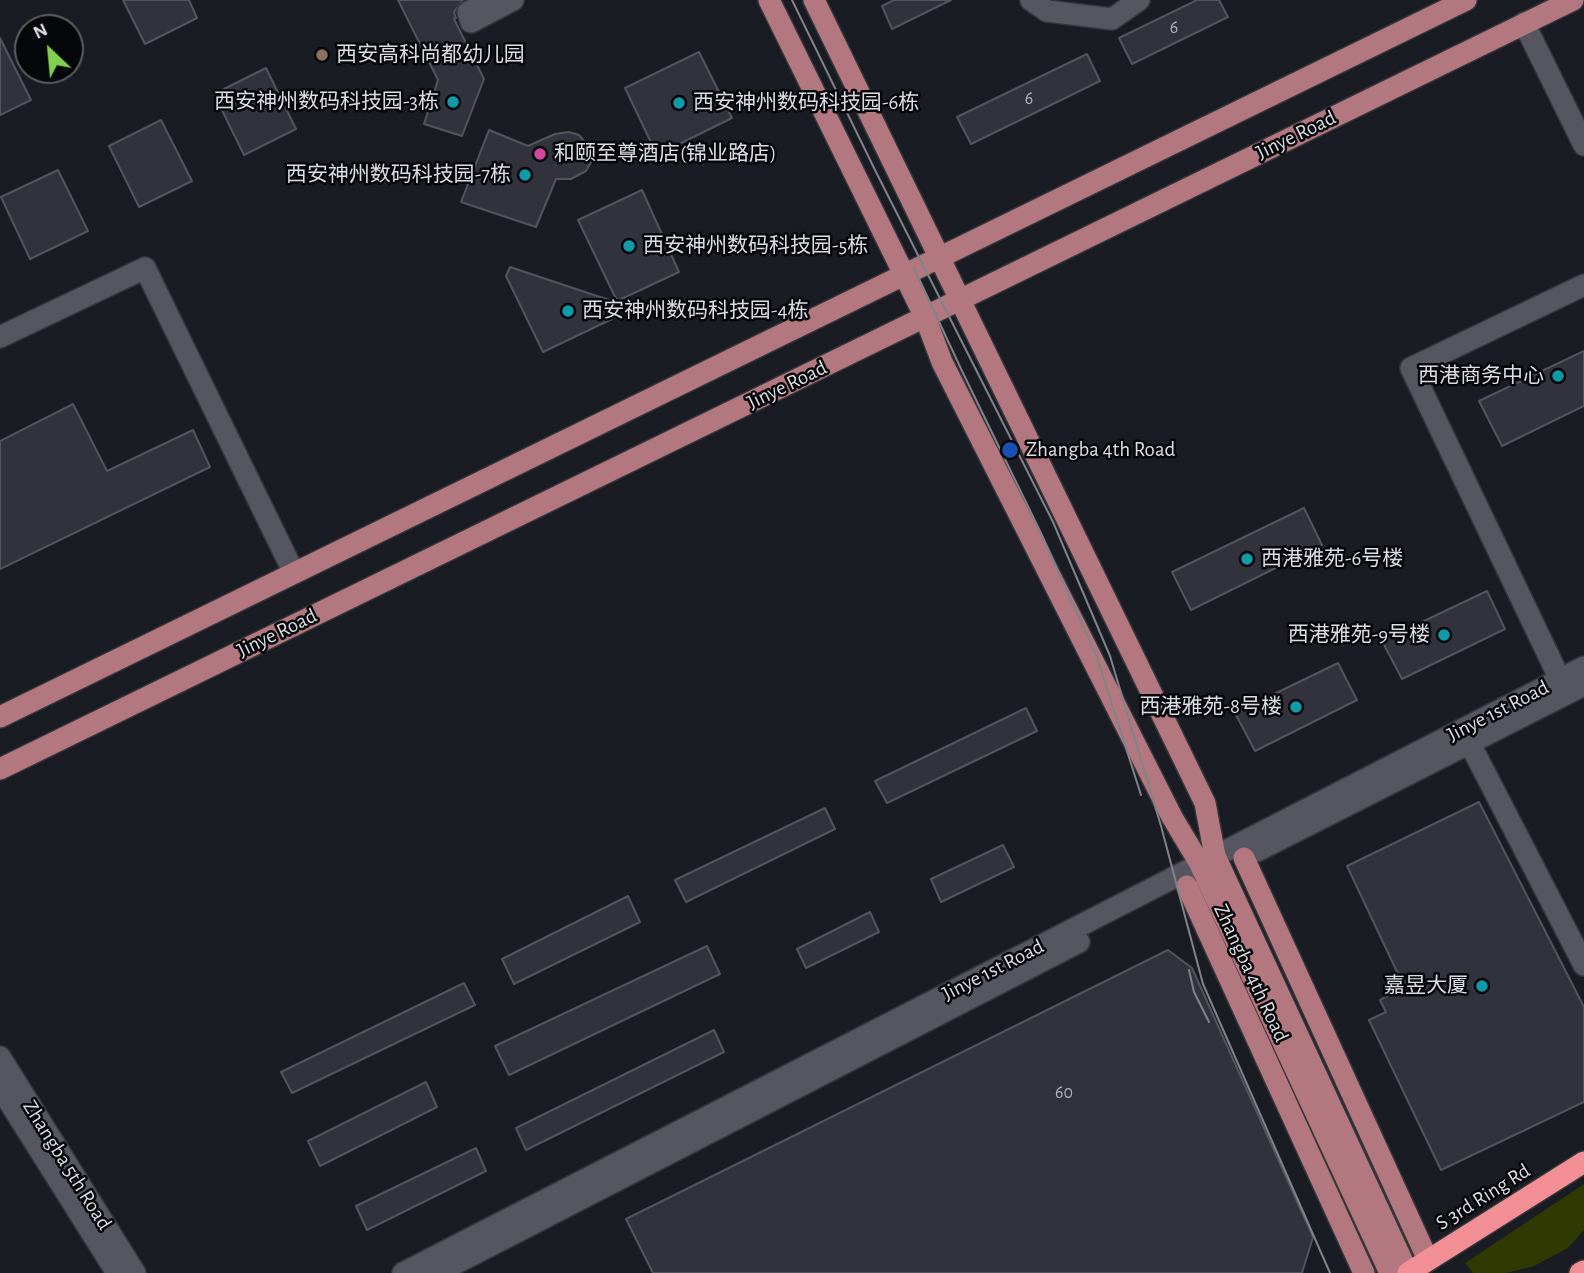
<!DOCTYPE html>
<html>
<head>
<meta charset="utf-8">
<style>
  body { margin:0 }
  #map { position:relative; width:1584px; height:1273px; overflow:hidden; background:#1a1c23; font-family:"Alegreya Sans",sans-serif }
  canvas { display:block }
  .north { position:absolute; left:14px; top:14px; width:70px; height:70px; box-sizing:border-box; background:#06070a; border:2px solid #5c5d61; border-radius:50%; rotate:334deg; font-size:19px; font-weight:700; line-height:28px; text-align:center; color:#dcdde3 }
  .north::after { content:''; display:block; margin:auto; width:24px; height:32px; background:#83d04f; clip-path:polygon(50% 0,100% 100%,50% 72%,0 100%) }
</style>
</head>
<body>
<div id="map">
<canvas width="1584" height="1273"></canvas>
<div class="north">N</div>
</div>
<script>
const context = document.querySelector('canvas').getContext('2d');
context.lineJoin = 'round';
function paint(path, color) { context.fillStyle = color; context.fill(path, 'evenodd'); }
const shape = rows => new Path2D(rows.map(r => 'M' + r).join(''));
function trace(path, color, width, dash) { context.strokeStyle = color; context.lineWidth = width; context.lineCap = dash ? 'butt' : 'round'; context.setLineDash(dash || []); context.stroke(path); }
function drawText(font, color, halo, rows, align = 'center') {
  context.font = font + ' "Alegreya Sans","Noto Sans SC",sans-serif'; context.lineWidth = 5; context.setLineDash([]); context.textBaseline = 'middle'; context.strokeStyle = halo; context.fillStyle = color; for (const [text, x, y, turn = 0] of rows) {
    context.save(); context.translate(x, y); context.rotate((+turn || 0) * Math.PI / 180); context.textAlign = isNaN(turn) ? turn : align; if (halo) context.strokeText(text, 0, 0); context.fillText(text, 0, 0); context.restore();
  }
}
paint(shape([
  [1584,1184,1584,1230,1568,1248,1534,1266,1506,1273,1473,1273,1465,1263]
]), '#303902');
const building = shape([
  [123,0,189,0,197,18,145,44,123,0],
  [398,0,463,0,454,12,456,18,454,19,484,79,462,136,424,124,438,80,398,0],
  [894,0,951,0,892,29,882,6,894,0],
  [1197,0,1219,0,1228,17,1132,64,1119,38,1197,0],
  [0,38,31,100,0,115,0,38],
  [699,52,732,118,657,155,625,88,699,52],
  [1087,54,1100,81,971,144,957,117,1087,54],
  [266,68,296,129,244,155,214,94,266,68],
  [161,120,192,181,139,207,109,146,161,120],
  [489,130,528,146,555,134,569,132,579,135,588,146,591,162,586,171,571,179,556,179,536,227,461,202,489,130],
  [58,170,88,231,30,259,1,197,58,170],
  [642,190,679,272,617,301,578,220,642,190],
  [510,267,615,302,612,319,543,352,506,276,510,267],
  [1584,351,1584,406,1502,446,1479,401,1584,351],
  [73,404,107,471,193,430,210,467,0,569,0,441,73,404],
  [1304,508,1322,545,1191,610,1172,572,1304,508],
  [1487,591,1505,629,1402,679,1382,641,1487,591],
  [1338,663,1357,700,1255,751,1235,713,1338,663],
  [1026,708,1037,731,887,803,875,781,1026,708],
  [1479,802,1584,1007,1584,1102,1441,1170,1369,1020,1386,1012,1380,1000,1394,992,1389,981,1399,976,1347,866,1479,802],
  [825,808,835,829,686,902,675,880,825,808],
  [1003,845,1014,867,941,902,931,879,1003,845],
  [628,896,640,922,514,984,502,959,628,896],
  [870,912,879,932,806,968,797,949,870,912],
  [707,946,720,974,509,1075,495,1046,707,946],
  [1168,950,1192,968,1313,1237,1302,1273,653,1273,626,1219,1168,950],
  [464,983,475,1005,292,1093,281,1072,464,983],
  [714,1030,724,1052,526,1150,516,1128,714,1030],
  [426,1082,437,1107,320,1166,308,1141,426,1082],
  [476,1148,486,1171,367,1230,356,1206,476,1148]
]);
paint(building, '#31323b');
trace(building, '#53555e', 2);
const minor = shape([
  [491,0,468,12,471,22,513,0],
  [1031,0,1047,11,1112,19,1139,0],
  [1524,23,1584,145],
  [0,337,145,268,294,573],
  [1566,692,1411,368,1584,285],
  [1470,744,1584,965],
  [1257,851,1584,685],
  [0,1057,135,1273],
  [0,1087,117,1273],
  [403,1273,1584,667],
  [437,1273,1079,942]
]);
const major = shape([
  [769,0,925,317,942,362,1172,817,1200,864,1390,1273],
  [814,0,1205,803,1215,856,1408,1273],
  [0,717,1466,0],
  [0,769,1573,0],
  [1244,858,1428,1260],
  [1187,886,1364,1273]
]);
const highway = shape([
  [1408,1273,1584,1162],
  [1580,1273,1584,1271]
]);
trace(minor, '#35353c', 24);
trace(major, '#35353c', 24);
trace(highway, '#35353c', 24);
trace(minor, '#55565f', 21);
trace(major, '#b3787f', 21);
trace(highway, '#f18f95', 21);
trace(shape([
  [792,0,876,172,1053,522,1110,656,1161,826,1203,984,1330,1273],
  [914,268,962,371,1040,531,1097,657,1141,795],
  [1189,970,1194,992,1209,1022]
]), '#82838a', 2);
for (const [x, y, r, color] of [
  [322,55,7,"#8d6e63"],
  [453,102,7,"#0f9aa8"],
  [679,103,7,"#0f9aa8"],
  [540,154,7,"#d1479c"],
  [525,175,7,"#0f9aa8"],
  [629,246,7,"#0f9aa8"],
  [568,311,7,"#0f9aa8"],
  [1558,376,7,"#0f9aa8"],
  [1010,450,9,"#1a4fb4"],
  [1247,559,7,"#0f9aa8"],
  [1444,635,7,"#0f9aa8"],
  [1296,707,7,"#0f9aa8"],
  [1482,986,7,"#0f9aa8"]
]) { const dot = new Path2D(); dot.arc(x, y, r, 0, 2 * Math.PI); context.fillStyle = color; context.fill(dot); trace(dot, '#06070a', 2.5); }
drawText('18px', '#b1b2b9', null, [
  ["6",1174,28],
  ["6",1029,99],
  ["60",1064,1093]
]);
drawText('21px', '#dcdde3', '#06070a', [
  ["西安高科尚都幼儿园",336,55],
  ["西安神州数码科技园-3栋",439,102,"right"],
  ["西安神州数码科技园-6栋",693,103],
  ["和颐至尊酒店(锦业路店)",554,154],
  ["西安神州数码科技园-7栋",511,175,"right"],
  ["西安神州数码科技园-5栋",643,246],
  ["西安神州数码科技园-4栋",582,311],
  ["西港商务中心",1544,376,"right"],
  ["Zhangba 4th Road",1026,450],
  ["西港雅苑-6号楼",1261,559],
  ["西港雅苑-9号楼",1430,635,"right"],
  ["西港雅苑-8号楼",1282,707,"right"],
  ["嘉昱大厦",1468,986,"right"]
], 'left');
drawText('21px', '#dcdde3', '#06070a', [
  ["Jinye Road",1296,135,-26],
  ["Jinye Road",787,385,-26],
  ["Jinye Road",277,633,-26],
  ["Jinye 1st Road",1498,711,-27],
  ["Jinye 1st Road",993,970,-27],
  ["Zhangba 4th Road",1251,973,65],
  ["Zhangba 5th Road",67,1165,58],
  ["S 3rd Ring Rd",1483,1197,-32]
]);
</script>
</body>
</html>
